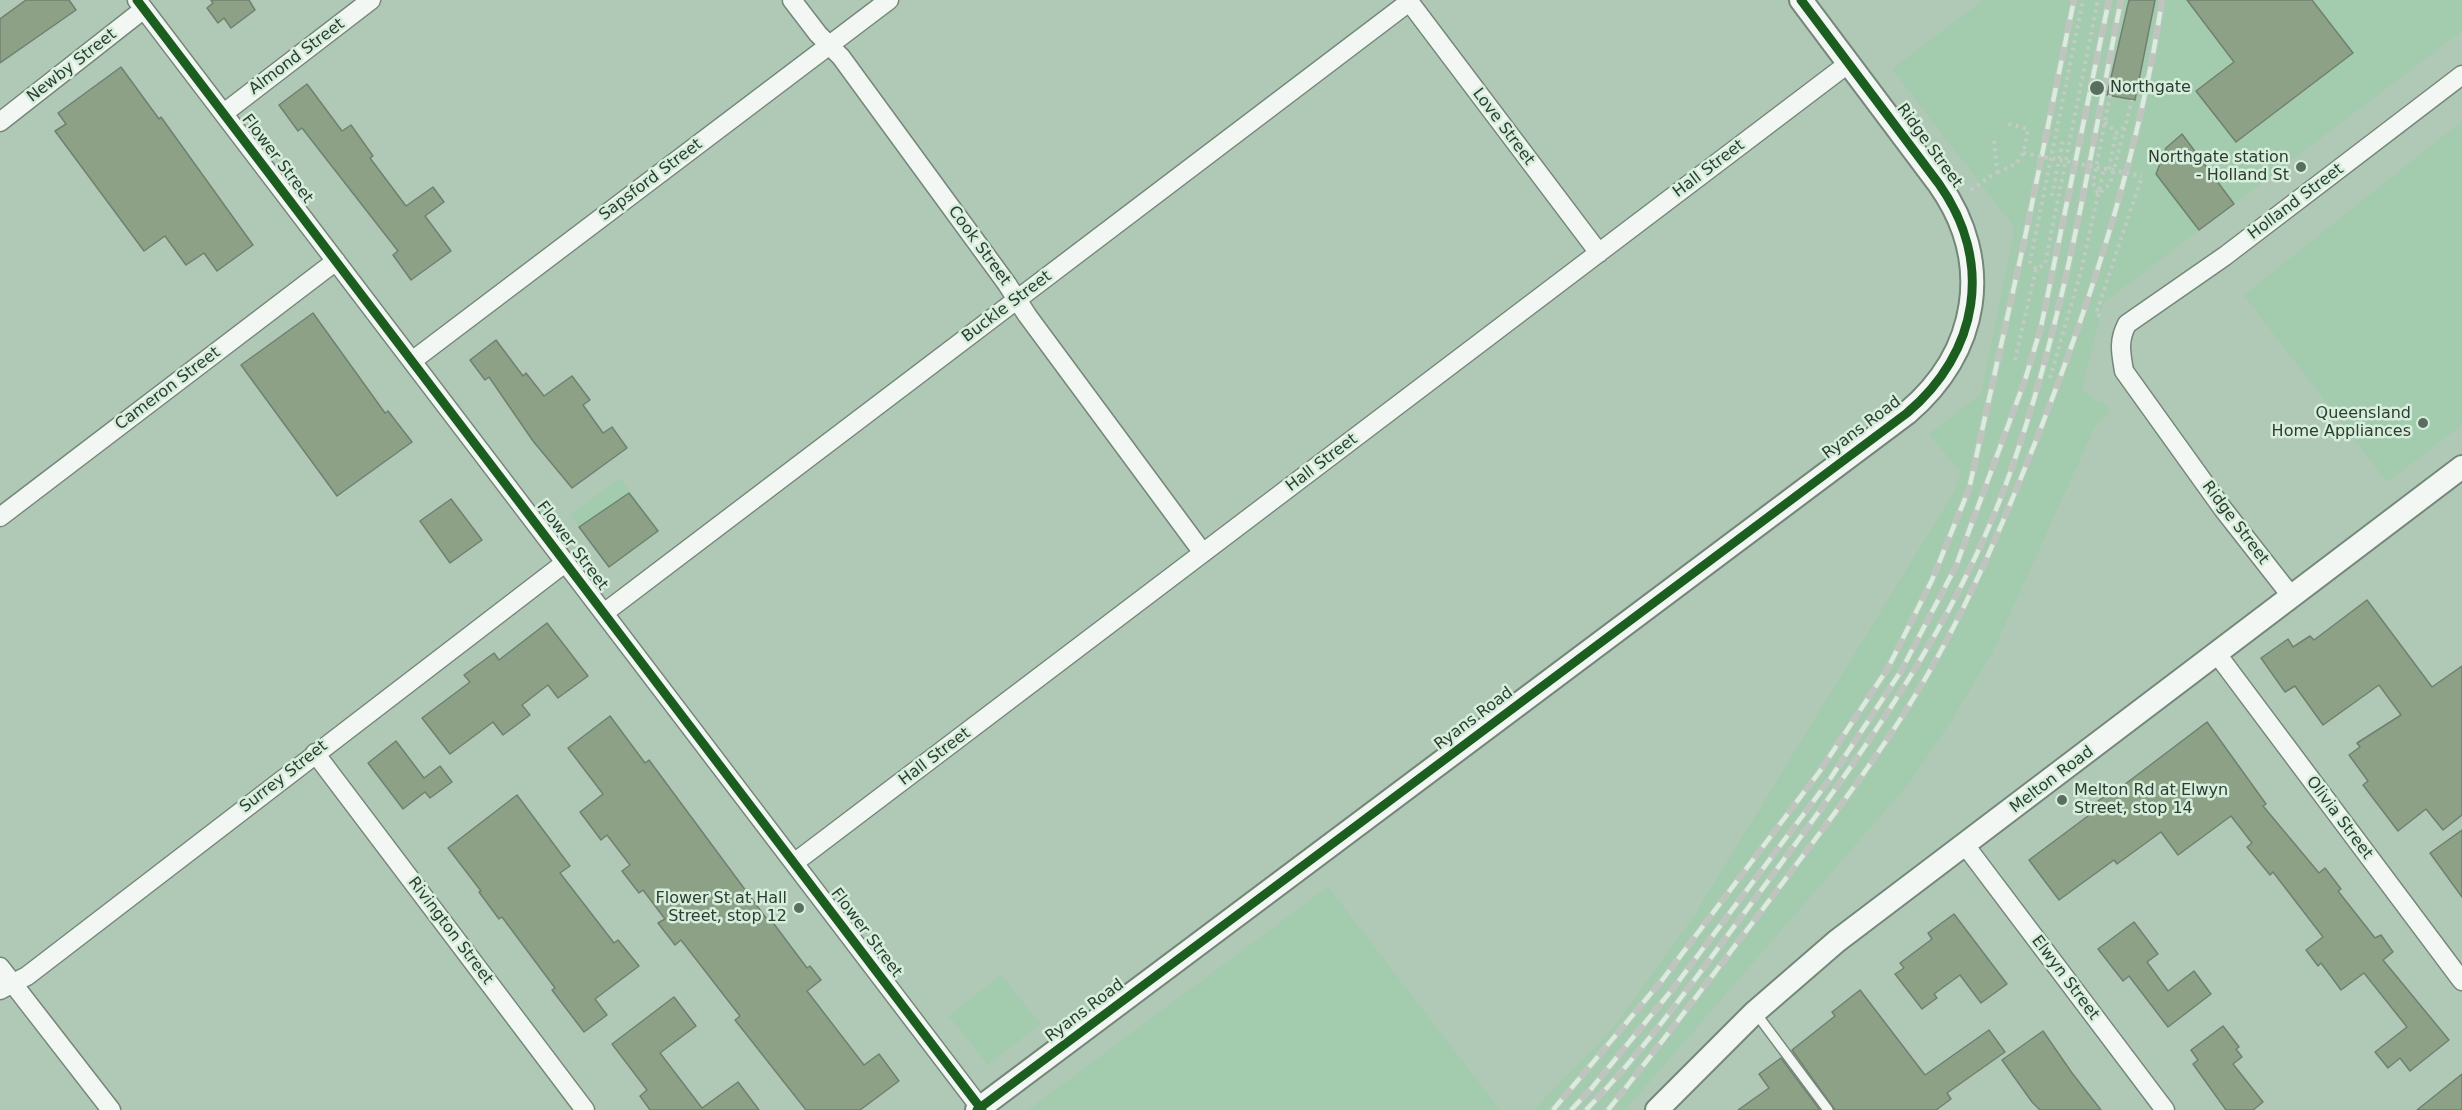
<!DOCTYPE html>
<html>
<head>
<meta charset="utf-8">
<style>
  body { margin:0 }
  canvas { display:block; background:#b0c8b6 }
</style>
</head>
<body>
<canvas width="2462" height="1110"></canvas>
<script>
const c = document.querySelector('canvas').getContext('2d');
c.lineJoin = 'round';
function fillPath(path, color) { c.fillStyle = color; c.fill(path, 'evenodd'); }
function trace(path, color, width, dash) { c.strokeStyle = color; c.lineWidth = width; c.lineCap = dash ? 'butt' : 'round'; c.setLineDash(dash || []); c.stroke(path); }
function write(font, color, halo, rows, align = 'center') {
  c.font = font + ' "DejaVu Sans",sans-serif'; c.lineWidth = 5; c.setLineDash([]); c.textBaseline = 'middle'; c.strokeStyle = halo; c.fillStyle = color; for (const [text, x, y, turn = 0] of rows) {
    c.save(); c.translate(x, y); c.rotate((+turn || 0) * Math.PI / 180); c.textAlign = isNaN(turn) ? turn : align; if (halo) c.strokeText(text, 0, 0); c.fillText(text, 0, 0); c.restore();
  }
}
fillPath(new Path2D(`
  M1983,0h479v31l-359,272 -22,89 10,3 3,6 8,1 8,9 -15,15 -102,225 -41,69 -43,63 -284,327h-91l79,-82 79,-109 262,-427 7,-20 -32,-38 52,-40 34,-166 -123,-159z
  M2462,121v304l-75,57 -143,-187z
  M620,478l40,53 -51,37 -39,-53z
  M1328,887l172,223h-472z
  M1001,975l39,49 -52,41 -39,-49z`), '#a3cbad');
const building = new Path2D(`
  M26,0h43l7,10 -76,53v-44z
  M211,0h38l6,10 -24,18 -7,-10 -6,5 -11,-15 6,-5z
  M2129,0h26l-20,100 -28,-5z
  M2187,0h125l41,53 -117,89 -40,-51 38,-29z
  M121,67l38,52 2,-2 92,128 -36,26 -13,-18 -18,12 -21,-29 -21,15 -89,-120 11,-7 -8,-11z
  M307,84l35,47 9,-6 22,31 -3,2 36,48 27,-19 11,15 -19,14 26,35 -40,29 -18,-25 5,-4 -96,-123 -4,3 -19,-26z
  M2182,134l52,70 -35,26 -43,-56 10,-26z
  M313,313l72,100 3,-2 24,31 -75,54 -96,-131z
  M496,340l27,36 3,-3 18,23 28,-20 18,24 -7,5 20,28 9,-6 15,21 -55,40 -39,-47 -44,-64 -4,3 -15,-20z
  M629,493l29,38 -49,36 -30,-40z
  M451,499l31,41 -32,23 -30,-42z
  M2367,600l65,87 30,-21v149l-19,15 -17,-21 -28,22 -35,-46 5,-4 -19,-26 11,-8 -3,-4 44,-28 -22,-30 -56,40 -28,-39 -10,6 -24,-34 27,-19 5,8 17,-11 4,4z
  M547,623l41,53 -30,22 -10,-13 -26,20 8,10 -27,20 -10,-13 -43,32 -28,-36 48,-36 -6,-7 30,-22 5,7z
  M610,716l35,47 4,-3 120,162 2,-2 36,48 3,-2 11,14 -14,11 57,74 15,-11 20,27 -39,29h-54l-71,-90 5,-4 -59,-76 -6,5 -17,-22 7,-4 -22,-29 -4,3 -17,-22 8,-6 -23,-30 -6,5 -21,-28 23,-18 -35,-46z
  M2207,722l59,82 -3,2 56,67 6,-5 16,21 -3,2 37,47 6,-3 12,17 -10,8 66,80 -39,31 -10,-13 -12,10 -13,-16 32,-25 -43,-54 -23,17 -20,-27 -3,3 -12,-16 17,-13 -50,-65 -3,3 -23,-28 5,-4 -21,-27 -53,39 -17,-23 -44,32 -3,-4 -55,40 -30,-40 63,-47 -4,-5 31,-22 1,2z
  M396,741l28,37 16,-12 12,16 -22,16 -5,-6 -22,17 -35,-46z
  M517,795l53,71 -10,7 54,70 4,-3 21,26 -44,33 12,16 -23,17 -32,-42 3,-2 -53,-71 -3,2 -20,-27 2,-1 -33,-43z
  M2462,830v67l-32,-44z
  M1954,914l53,70 -26,19 -21,-28 -26,19 3,4 -15,11 -27,-35 9,-6 -4,-5 32,-24 -4,-6z
  M2134,922l24,32 -11,8 21,29 26,-20 17,23 -43,33 -39,-51 -6,5 -25,-32z
  M1860,990l65,85 64,-45 16,22 -58,41 4,6 -15,11h-101l-43,-60 43,-34 -3,-4z
  M674,997l22,29 -36,27 42,55 36,-26 21,28h-109l-10,-14 7,-6 -35,-46z
  M2223,1026l16,21 -3,2 6,8 -9,7 30,38 -10,8h-27l-33,-46 5,-4 -7,-10z
  M2043,1031l29,42 29,37h-61l-8,-8 -30,-42z
  M1781,1058l39,52h-82l31,-22 -10,-14z
  M2462,1074v36h-45z`);
fillPath(building, '#8ca186');
trace(building, '#718070', 1.5);
const service = new Path2D(`
  M1755,1012l73,98`);
const minor = new Path2D(`
  M137,0l845,1110
  M792,0l26,34 23,23 166,227 20,31 176,238
  M1408,0l191,253
  M224,113l147,-113
  M0,122l144,-113
  M412,361l477,-361
  M0,517l336,-256
  M2292,597l-69,-88 -99,-138c-3,-18 -6,-30 3,-47l98,-68 237,-181
  M604,613l805,-611
  M2217,654l245,327
  M315,753l270,357
  M1965,845l200,265
  M794,863l1055,-800
  M0,967l111,143
  M0,990l27,-14 539,-414`);
const tertiary = new Path2D(`
  M977,1110l930,-697c72,-61 87,-151 32,-229l-138,-184
  M1657,1110l98,-98 82,-71 625,-474`);
trace(service, '#748779', 12);
trace(minor, '#748779', 21);
trace(tertiary, '#748779', 26);
trace(new Path2D(`
  M2110,95l-17,88 5,11 12,-10 22,-84
  M2105,122l11,11 8,-6
  M2109,169l7,-36
  M1997,172c27,-8 26,-18 31,-43l-23,-6
  M1971,190l26,-18 -3,-33
  M2052,196l11,-57
  M2036,269l-6,-7 53,-262
  M2100,316l-4,-2 46,-138
  M2015,360l21,-91 9,-5 53,-264
  M2050,378l31,-107 23,-103`), '#c4cbc5', 4, [3, 4.5]);
trace(service, '#f3f7f4', 9);
trace(minor, '#f3f7f4', 18);
trace(tertiary, '#f3f7f4', 22);
const rail = new Path2D(`
  M1553,1110l110,-131 157,-208 68,-103 44,-88 37,-91 55,-247 50,-242
  M1571,1110l20,-21 84,-103 155,-207 71,-108 55,-105 69,-186 16,-53 68,-327
  M1586,1110c60,-61 110,-133 162,-202 98,-132 200,-267 258,-424 57,-155 83,-322 115,-484
  M1608,1110c63,-79 124,-160 185,-241 41,-55 84,-111 120,-170 50,-81 87,-168 122,-256 56,-142 105,-292 127,-443`);
trace(rail, '#bec4be', 7);
trace(rail, '#d6eedb', 4.5, [14]);
trace(new Path2D(`
  M2023,153l119,23`), '#c4cbc5', 4, [3, 4.5]);
trace(new Path2D(`
  M137,0l845,1110
  M977,1110l930,-697c72,-61 87,-151 32,-229l-138,-184`), '#1b5e20', 9);
for (const [x, y, r, color] of [
  [2097,88,8,"#5a6e5f"],
  [2301,167,6,"#5a6e5f"],
  [2423,423,6,"#5a6e5f"],
  [2062,800,6,"#5a6e5f"],
  [799,908,6,"#5a6e5f"]
]) { const dot = new Path2D(); dot.arc(x, y, r, 0, 2 * Math.PI); c.fillStyle = color; c.fill(dot); trace(dot, '#d6eedb', 2); }
write('16px', '#2c3e30', '#d6eedb', [
  ["Almond Street",297,57,-37],
  ["Newby Street",72,66,-38],
  ["Love Street",1503,127,53],
  ["Ridge Street",1929,146,54],
  ["Flower Street",277,159,53],
  ["Hall Street",1709,169,-37],
  ["Sapsford Street",651,180,-37],
  ["Holland Street",2296,202,-37],
  ["Cook Street",979,246,54],
  ["Buckle Street",1007,307,-37],
  ["Cameron Street",168,389,-37],
  ["Ryans Road",1862,428,-37],
  ["Hall Street",1322,463,-37],
  ["Ridge Street",2235,523,53],
  ["Flower Street",572,546,53],
  ["Ryans Road",1474,719,-37],
  ["Hall Street",935,757,-37],
  ["Surrey Street",284,777,-38],
  ["Melton Road",2052,780,-37],
  ["Olivia Street",2339,818,53],
  ["Rivington Street",450,931,53],
  ["Flower Street",866,933,53],
  ["Elwyn Street",2065,978,53],
  ["Ryans Road",1085,1011,-37]
]);
write('16px', '#2c3e30', '#d6eedb', [
  ["Northgate",2110,88,"left"],
  ["Northgate station",2289,158],
  ["- Holland St",2289,176],
  ["Queensland",2411,414],
  ["Home Appliances",2411,432],
  ["Melton Rd at Elwyn",2074,791,"left"],
  ["Street, stop 14",2074,809,"left"],
  ["Flower St at Hall",787,899],
  ["Street, stop 12",787,917]
], 'right');
</script>
</body>
</html>
